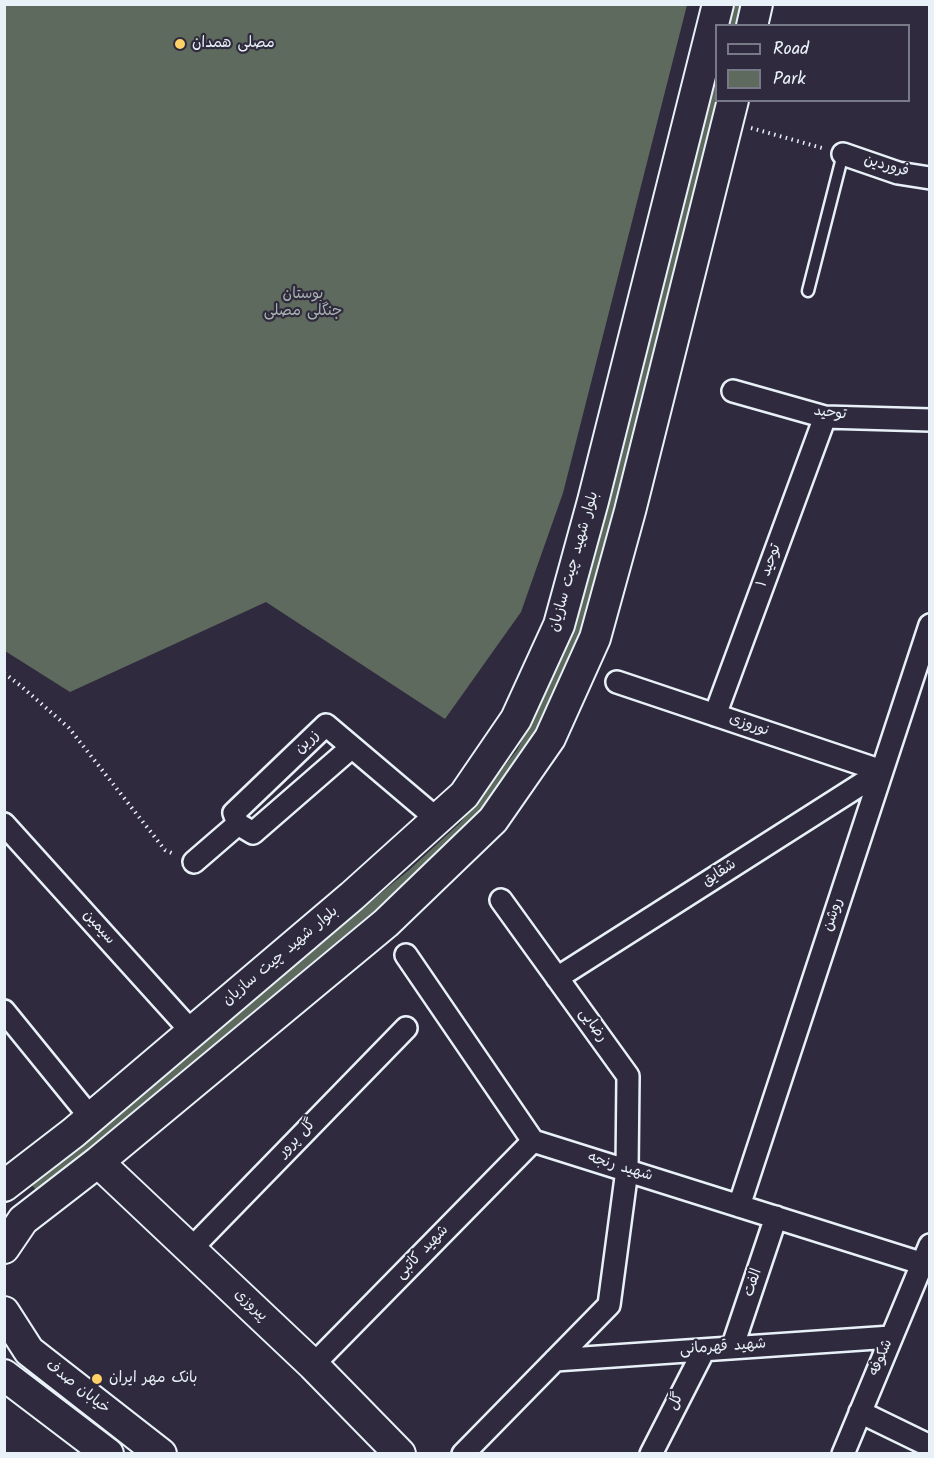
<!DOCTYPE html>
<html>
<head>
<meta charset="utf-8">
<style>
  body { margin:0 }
  #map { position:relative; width:934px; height:1458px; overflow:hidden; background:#2f2a3d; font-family:Kalam,sans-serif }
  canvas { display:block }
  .frame { position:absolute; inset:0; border:6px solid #e8f1f8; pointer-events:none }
  .legend { position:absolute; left:715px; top:24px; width:195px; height:78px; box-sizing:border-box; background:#2f2a3d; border:2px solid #797a88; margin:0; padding:8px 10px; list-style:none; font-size:18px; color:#e8f1f8 }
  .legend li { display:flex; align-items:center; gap:12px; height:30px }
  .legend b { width:30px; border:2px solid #797a88 }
</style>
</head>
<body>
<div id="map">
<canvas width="934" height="1458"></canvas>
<div class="frame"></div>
<ul class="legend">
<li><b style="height:8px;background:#2f2a3d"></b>Road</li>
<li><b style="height:16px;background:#5f6a5e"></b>Park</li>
</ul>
</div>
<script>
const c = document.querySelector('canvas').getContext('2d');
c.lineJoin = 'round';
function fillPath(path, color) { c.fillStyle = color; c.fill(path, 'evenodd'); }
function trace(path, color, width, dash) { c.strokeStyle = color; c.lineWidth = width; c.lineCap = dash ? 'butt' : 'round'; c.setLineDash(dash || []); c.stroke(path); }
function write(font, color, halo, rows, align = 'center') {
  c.font = font + ' Kalam,"Playpen Sans Arabic",sans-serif'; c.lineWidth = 4.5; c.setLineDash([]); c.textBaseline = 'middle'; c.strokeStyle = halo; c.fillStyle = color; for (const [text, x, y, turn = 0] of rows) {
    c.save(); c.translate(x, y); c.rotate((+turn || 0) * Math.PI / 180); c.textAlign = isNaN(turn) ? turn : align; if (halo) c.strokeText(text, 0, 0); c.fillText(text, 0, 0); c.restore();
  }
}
fillPath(new Path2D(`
  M4,5h683l-124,488 -42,119 -76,107 -179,-117 -196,90 -65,-41z
  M729,5h17l-6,20 -16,1z
  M716,54v46l5,1 -123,498 -52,121 -65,93 -47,48 -397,330 -8,-9 380,-312 51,-47 57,-73 29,-58 28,-67 59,-216 21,-88 27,-102z`), '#5f6a5e');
const lane = new Path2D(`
  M808,291l35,-137`);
const street = new Path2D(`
  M843,154l55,19 32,5
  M733,391l92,26 105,3
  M617,682l265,89
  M715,715l110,-298
  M4,824l188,208
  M238,824l15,9 99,-86
  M194,862l44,-38 -4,-11 92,-88 111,94
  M406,955l127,186 397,125
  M557,978l325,-207
  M4,1011l87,107
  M739,1206l191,-581
  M190,1250l216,-222
  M732,1348l44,-131
  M555,1360l336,-23
  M313,1365l220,-224
  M860,1412l70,34
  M463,1454l146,-149 18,-135 1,-94 -127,-176
  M651,1454l53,-104
  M843,1454l87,-209`);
const secondary = new Path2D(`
  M752,26l5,-22
  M98,1162l215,203 87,89
  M4,1186l69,-53 279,-237 112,-101 52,-76 43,-94 34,-124 125,-497
  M4,1248l19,-28 75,-58 288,-239 107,-103 57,-82 45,-100 35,-127 103,-411
  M4,1312l25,39 132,103
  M4,1375l104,79`);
trace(lane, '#e8f1f8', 15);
trace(street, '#e8f1f8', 26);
trace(secondary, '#e8f1f8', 34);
trace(new Path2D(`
  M751,128l71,20
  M4,673l17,13 48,42 96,122 9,4`), '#e8f1f8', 4, [1.5, 4.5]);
trace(lane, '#2f2a3d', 10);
trace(street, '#2f2a3d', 21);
trace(secondary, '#2f2a3d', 30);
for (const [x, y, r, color] of [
  [180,44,6,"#ffd166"],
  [97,1379,6,"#ffd166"]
]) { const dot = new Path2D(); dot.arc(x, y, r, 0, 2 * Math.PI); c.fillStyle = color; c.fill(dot); trace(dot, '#2f2a3d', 2); }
write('15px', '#e8f1f8', '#2f2a3d', [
  ["مصلی همدان",192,44],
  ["بانک مهر ایران",109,1379]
], 'left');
write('15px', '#e8f1f8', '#2f2a3d', [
  ["فروردین",886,167,16],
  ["توحید",830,414,7],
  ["بلوار شهید چیت سازیان",575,562,-74],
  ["توحید ۱",770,566,-70],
  ["نوروزی",749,726,19],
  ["زرین",308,743,-44],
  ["شقایق",720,874,-33],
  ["روشن",834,915,-72],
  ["سیمین",98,928,48],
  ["بلوار شهید چیت سازیان",281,957,-40],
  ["رضایی",592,1026,54],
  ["گل پرور",298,1139,-46],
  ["شهید رنجه",620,1168,17],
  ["شهید کاتبی",423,1253,-46],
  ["الفت",754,1283,-71],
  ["پیروزی",250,1306,43],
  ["شهید قهرمانی",723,1348,-4],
  ["شکوفه",882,1358,-67],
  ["خیابان صدف",77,1388,38],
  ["گل",677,1402,-63]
]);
write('15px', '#aab4b3', '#2f2a3d', [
  ["بوستان",303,295],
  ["جنگلی مصلی",303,312]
]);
</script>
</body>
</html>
